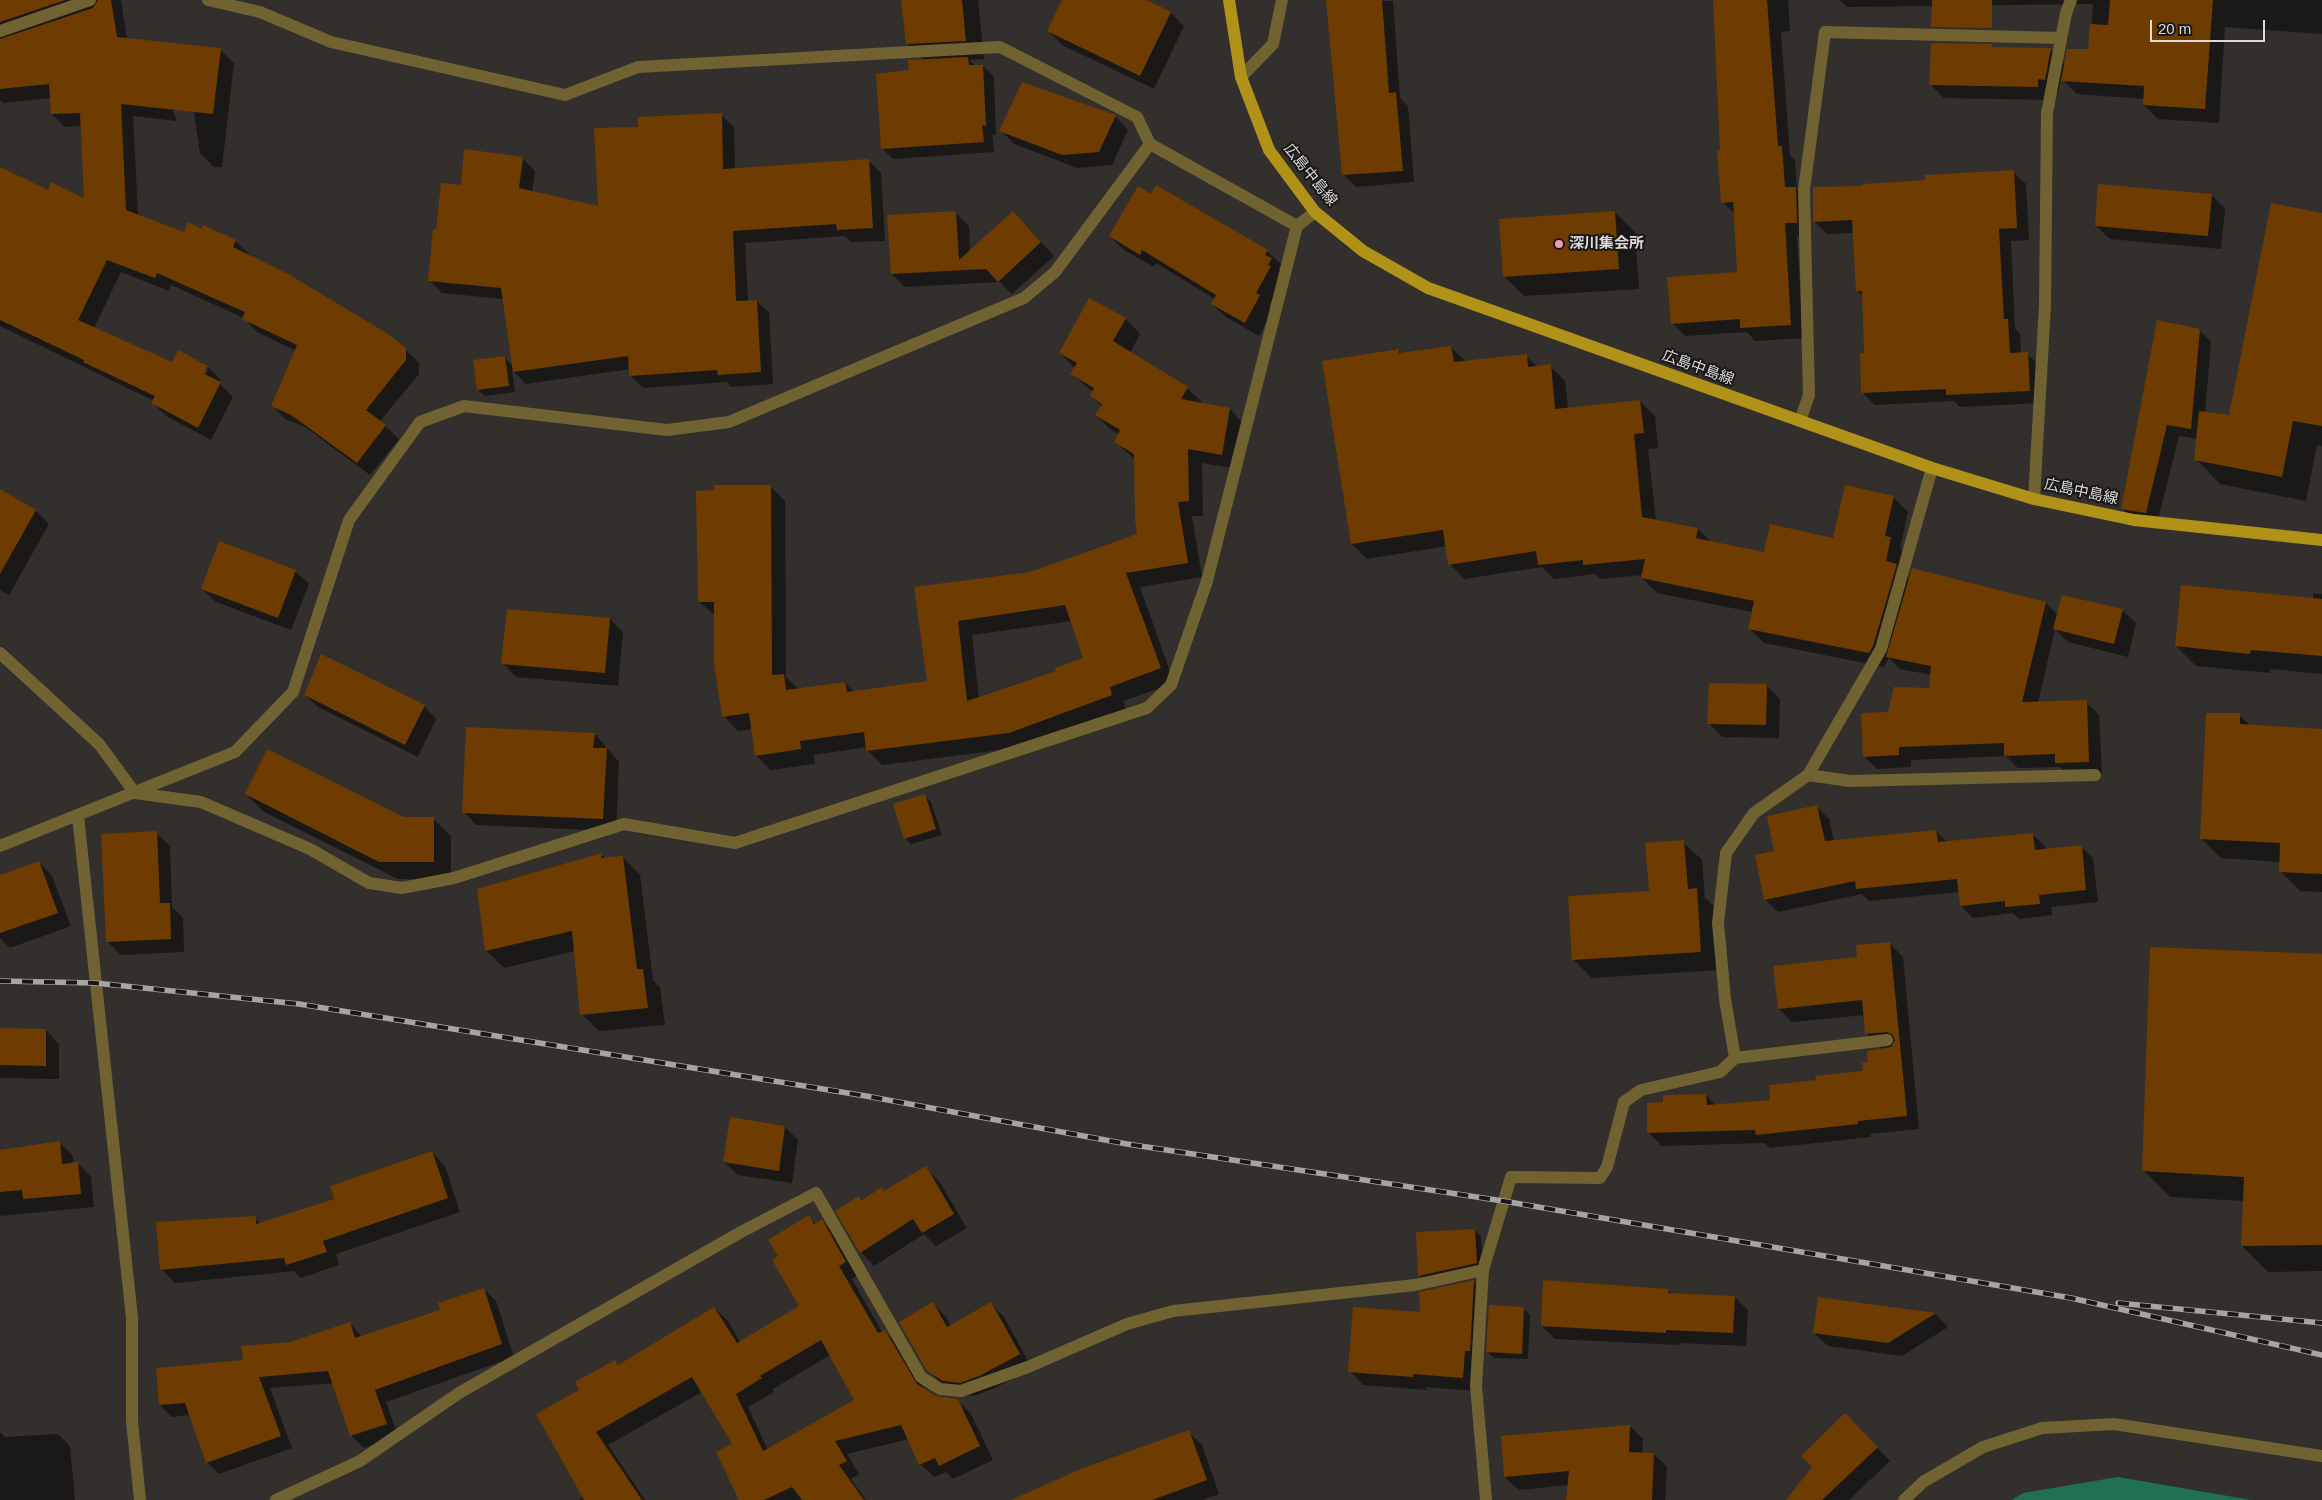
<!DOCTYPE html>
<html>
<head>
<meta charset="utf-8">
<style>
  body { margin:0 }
  #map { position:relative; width:2322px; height:1500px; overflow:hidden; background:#322f2d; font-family:Helvetica,sans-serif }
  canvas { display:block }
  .scale { position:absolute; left:2150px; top:20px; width:115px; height:22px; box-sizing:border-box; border:2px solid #dddbd9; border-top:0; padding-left:6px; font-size:15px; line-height:18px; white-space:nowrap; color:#dddbd9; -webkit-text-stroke:4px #191817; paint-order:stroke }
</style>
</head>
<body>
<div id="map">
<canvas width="2322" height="1500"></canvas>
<div class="scale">20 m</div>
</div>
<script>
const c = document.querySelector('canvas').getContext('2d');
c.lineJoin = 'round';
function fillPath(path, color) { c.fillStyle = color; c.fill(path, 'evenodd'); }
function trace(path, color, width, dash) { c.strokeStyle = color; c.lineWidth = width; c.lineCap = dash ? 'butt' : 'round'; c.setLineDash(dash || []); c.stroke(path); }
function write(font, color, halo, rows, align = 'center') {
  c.font = font + ' Helvetica,"Noto Sans JP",sans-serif'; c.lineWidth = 4; c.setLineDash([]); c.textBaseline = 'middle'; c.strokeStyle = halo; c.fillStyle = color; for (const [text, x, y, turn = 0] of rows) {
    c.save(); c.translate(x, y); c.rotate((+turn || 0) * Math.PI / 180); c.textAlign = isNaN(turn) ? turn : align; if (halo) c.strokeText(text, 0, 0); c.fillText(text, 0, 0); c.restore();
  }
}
fillPath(new Path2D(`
  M2118,1477l133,23h-239l11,-7z`), '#207150');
fillPath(new Path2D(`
  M0,0h121l6,39 25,15 25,67 -44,-5 5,100 46,18 19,-4 32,11 14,13 -1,2 157,93 14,14v11l-39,47 19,18 -29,36 -65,-48 -20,-8 -13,-14 24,-54 -39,-19 -13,-14 -73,-33 -2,6 -48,-19 -27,56 78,36 36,3 13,13 -2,3 14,14 -22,43 -45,-24 -13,-13 1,-2 -154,-75v-158l48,24 37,8 -3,-74 -17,1 -13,-13 -1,-16 -48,5 -3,-3zM205,370h3l-5,11 -2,-2z
  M902,0h76l6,59 -15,1 7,6h7l11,11 2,59 -4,-2 2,18 -101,7 -11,-11 28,-77 14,-10 -17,-18z
  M1064,0h80l27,13 13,13 -30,63 -92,-44 -13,-14z
  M1327,0l66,1 7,97 8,8 6,76 -58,5 -12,-12z
  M1714,0h74l2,31 -9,1 9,124 5,4 2,29 12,12v35h-12l6,102 -48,3 -8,-9 -62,4 -13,-13 66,-50 -3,-59 -12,-12z
  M1840,0h482v34l-97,-7 -6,96 -61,-4 -14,-14v-6l-67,-5 -16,-15 -3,14 -7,-1v8l-107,-2 -14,-14 120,-34 16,15 24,-14 3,-47 -246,3z
  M184,46l36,4 14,13 -12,104h-8l-14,-14z
  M721,115l13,12 1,42 133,-9 13,13 4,68 -34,1 -6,-6 -100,7 3,58h9l12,12 4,71 -42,3 -4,-5 -84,6 -13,-13v-6l-104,15 -14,-14 3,22 -30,4 -7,-6 27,-32 8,8 -10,-67 -61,-6 -13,-13 8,-49 25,-44 60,-29 13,13 -3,22 67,15 40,-80z
  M1115,116l13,14 -16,35 -35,3 -63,-24 -13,-14z
  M2013,172l13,12 3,56 -18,1 4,87 5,5 1,21h6l13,12 2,37 -82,4 -6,-6 -79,4 -12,-12 3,-39 -3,-58 -5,-5 -4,-58 -27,1 -13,-13 51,-34z
  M2212,195l13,14 -4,40 -111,-10 -14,-13z
  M955,212l14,14 1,26 57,-26 27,30 -42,38 -12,-12 -95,5 -13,-13z
  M1615,212l20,20 4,57 -115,7 -20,-20z
  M2322,214v232l-5,-1 -11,56 -86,-17 -24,-25 2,-20 -19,-3 -22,88 -23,-4 -12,-12 77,-178 12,12 -6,71 25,3z
  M1110,236l157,15 14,13 -2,4 5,5 -1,8 -14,25 4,3 -14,27 -33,-19 -14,-13 3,-5 -59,-36 -2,4 -30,-17z
  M1090,299l36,20 14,15 -10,19 57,35 15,14 -1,2 29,5 14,15 -7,45 -35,-6 1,53h-11l10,61 -62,10 34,96 -51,18 3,9 -102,37 -142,18 -14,-14 -1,-4 -53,8 1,9 -45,6 -14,-15 -4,-26 -14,2 -14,-15 -8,-100 -17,-14 72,-115 14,14 1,176 12,12 47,-6 10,10 73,-11 -13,-94 115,-15 108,-38 -3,-76 -20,-17 4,-8 -8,-4 -15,-15 6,-9 -11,-10 2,-4 -21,-18 3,-6 -15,-15zM1072,621l13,38 -27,12 -79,27 -7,-63z
  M1451,347l15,15 60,-6 12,11 12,-1 15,15 3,28 72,-8 15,15 3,32 -10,1 8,72 42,8 13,13 54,11 69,-13 59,-43 15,15 -8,36 5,5 -4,17 9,9 136,24 12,12 64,-5 14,13 -8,34 -60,-15 -13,-13 -17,74 48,-1 13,13 3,59 -33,2 -9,-9 -42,1 -12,-12 -95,4v7l-34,2 -13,-13 25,-43 41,-24 2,-14 -32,-6 -11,-11 -5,9 -120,-24 -15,-15 3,-16 -95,-19 -15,-15 1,-3 -43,4 -5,-5 -41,5 -12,-12 -78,12 -14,-15 -3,-18 -80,13 -15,-15 46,-194 4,4z
  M0,490l36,21 13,13 -40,71 -9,-5z
  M295,571l14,13 -18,46 -75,-28 -14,-13z
  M2313,593l9,1v80l-52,-5v4l-74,-7 -20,-20 137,-47z
  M610,619l13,13 -5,54 -102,-9 -13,-14z
  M1766,685l14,14 -1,39 -57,-1 -13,-14z
  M305,695l119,11 12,13 -18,38 -100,-50z
  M2239,715l12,11 71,4v162l-22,-1 -20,-20 1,-9 -60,-4 -20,-20z
  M595,734l24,28 -3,69 -140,-6 -12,-13z
  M246,794l157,24 30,1 18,17v44l-53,-1 -134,-67z
  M925,795l6,7 11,33 -31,9 -6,-6z
  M1817,807l12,12 5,23 102,-11 11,11 85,-8 13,12v4l36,-4 12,12 5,44 -47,5 1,8 -33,4 -6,-6 -40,5 -12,-12 -2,-14 -90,9 -7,-7 -84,18 -13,-13 11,-47z
  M156,833l14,13 2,61 11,11 1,34 -63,3 -13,-13z
  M1683,842l19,18 3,38 11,10 4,62 -128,8 -19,-19 78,-67z
  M601,854l5,5 17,-2 17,18 13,105 7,7 5,38 -66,6 -17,-17 -7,-63 -71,17 -18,-18z
  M39,862l13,14 19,50 -61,22 -10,-10v-62z
  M1889,943l14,14 16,172 -49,5 1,3 -101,11 -5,-5 -103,3 -13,-13 16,-30 41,-8 10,11 55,-5 46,-20 47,-9 18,-23 -15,-15 -2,-19 -73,7 -13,-13 80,-51z
  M2322,955v316l-54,1 -26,-26 2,-45 -74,-4 -26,-26z
  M0,1029l46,1 13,14v35l-59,-1z
  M785,1127l13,13 -6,43 -54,-8 -14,-13z
  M59,1142l14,14v8l5,-1 13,14 3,30 -94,9v-65z
  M432,1152l13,14 15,46 -124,42 3,11 -38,13 -7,-7 -119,12 -13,-14 93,-51 6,6 75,-24z
  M925,1168l14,13 28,47 -31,18 -12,-12 -50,32 -13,-14 -3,-54 4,4 23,-10z
  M809,1217l7,7 5,-3 14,13 23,41 -6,4 30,53 2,-1 14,13 27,47 11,6 21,3 14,14 22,46 -40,19 -7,-7 -12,5 -14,-13 -11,-25 -62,15 12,20 -8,5 15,21h-125l-7,-56 -32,-52 -94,53 37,55h-66l4,-3 -2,-106 34,-30 4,4 95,-57 14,13 12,21 61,-36 -22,-49zM830,1355l25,46 -87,49 -20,-43 26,-15 -1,-3z
  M1475,1230l6,7 2,32 -57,13 -6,-7z
  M1474,1282l13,13 -11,96 -50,-4v3l-63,-5 -13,-14 71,-58z
  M484,1289l12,12 18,56 -128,45 12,34 -34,12 -13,-13 -17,-52 -64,5 22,60 -73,26 -12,-12 -17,-47 -18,2 -12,-12 84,-44 46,-18 60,-20 12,14 80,-26z
  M1668,1290l5,4 62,3 13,13 -2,36 -67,-3v2l-124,-6 -13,-13z
  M1819,1298l117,16 12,13 -46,29 -74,-10 -14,-13z
  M933,1304l13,13 5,9 40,-22 13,13 28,51 -37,20 -21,8 -17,-2 -15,-10 -14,-14z
  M1523,1308l7,7 -2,44 -34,-1 -7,-7z
  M1845,1415l45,46 -41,39h-61l26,-33z
  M1630,1426l13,13 -1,15h12l13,13 -2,33h-98l2,-15 -50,5 -14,-13z
  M0,1432l5,5 53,-3 12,12 5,54h-75z
  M1188,1432l14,13 17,49 -17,6h-154z`), '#0007');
fillPath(new Path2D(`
  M0,0h65l-65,22z
  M98,0h13l6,37 104,11 -8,66 -92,-10 5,106 58,22 4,-10 14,7 1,-4 33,15 -3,7 55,27 100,60 18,14v12l-40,50 20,15 -29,38 -66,-48 -20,-9 26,-61 -55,-26 3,-7 -88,-39 -2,5 -48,-18 -29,60 94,42 6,-12 30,16 -4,8 17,8 -23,46 -47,-25 4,-7 -72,-34 1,-2 -84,-40v-153l48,23 3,-8 33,16 -4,-85 -29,1 -2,-30 -49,5v-50l93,-31z
  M901,0h61l4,41 -60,3z
  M1062,0h85l24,12 -31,64 -93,-45z
  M1326,0h56l7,93 7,-1 7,79 -61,4z
  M1713,0h54l11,146h4l3,41h11l1,36h-12l6,102 -51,3v-9l-69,5 -4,-47 70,-5 -4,-70 -12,1 -4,-53h3z
  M1932,0h60v28l-61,-1z
  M2110,0h103l-8,109 -62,-4 1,-19 -83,-5 6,-32h21l2,-25 18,1z
  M1931,43l61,1v3l59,1 -6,32 -7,-1v8l-109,-2z
  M968,57l1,8h14l3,61 -4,-1 2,17 -103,7 -5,-75 33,-4 -1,-10z
  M1022,82l94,33 -17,37 -37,3 -63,-24z
  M722,113l1,56 146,-10 4,69 -36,2 -1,-6 -103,7 3,70 21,-1 4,72 -43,3 -1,-5 -88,6 -1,-20 -115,16 -12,-84 -73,-7 5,-52h3l5,-46 20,2 3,-36 59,8 -4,31 79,18 -4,-78 44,-1v-10z
  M2014,170l3,58 -18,1 5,90h4l2,34 18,-1 2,39 -84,4v-6l-85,4 -1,-40h4l-2,-62h-6l-4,-71 -39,2v-35l50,-1v-2l62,-4v-5z
  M2098,184l114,10 -4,42 -113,-10z
  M1156,185l112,65 -3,5 7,3 -4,7 3,1 -15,27 4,2 -15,28 -34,-19 5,-9 -74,-45 -2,5 -31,-19 29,-50 13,8z
  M2271,203l51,10v213l-29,-5 -11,56 -88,-17 5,-49 30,4z
  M956,211l3,49 54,-49 28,31 -43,40 -12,-13 -95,5 -4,-59z
  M1615,211l4,58 -116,8 -4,-58z
  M1089,298l37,20 -13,23 75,46 -7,12 49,9 -8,47 -34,-6 1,52 -11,1 10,61 -62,10 35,95 -51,19 2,8 -103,38 -143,18 -2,-19 -64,9 1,8 -46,7 -6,-43 -27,4 -8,-54v-61h-16l-2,-111 18,-1v-5h57l1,190 12,-1 2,16 59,-8 2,10 80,-11 -13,-94 116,-15 107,-38 -2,-15 -1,-65 -20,-12 6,-12 -25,-15 7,-11 -12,-8 4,-8 -24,-14 7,-11 -18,-10zM1065,605l18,53 -28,10 1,3 -89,30 -9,-80z
  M2157,320l43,9 -9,100 -24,-4 -21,88 -25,-4z
  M1451,346l3,16 73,-8 1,13 23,-3 4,45 85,-9 4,33 -10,1 8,83 56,11 -2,10 68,14 6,-28 63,14 12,-53 49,11 -9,40 6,1 -5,24 11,3 -24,82 -4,7 -121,-24 6,-28 -113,-23 4,-19 -62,6v-5l-45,5 -2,-14 -88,14 -5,-35 -92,14 -29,-183 77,-12v4z
  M505,356l4,30 -32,4 -4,-30z
  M0,489l36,21 -36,64z
  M219,541l77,29 -18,48 -77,-29z
  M1912,568l134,34 -24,100 65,-2 2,62 -34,1v-9l-51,2v-13l-105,4v8l-36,2 -2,-44 27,-1 6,-25 35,1 2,-22 -45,-9z
  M2181,585l141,14v57l-71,-6 -1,4 -75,-8z
  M2062,595l61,14 -9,35 -61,-15z
  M507,609l103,9 -5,55 -104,-9z
  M321,654l104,51 -20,40 -101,-50z
  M1709,683l58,1 -1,41 -59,-1z
  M2206,713h34v11l82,5v145l-43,-2 1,-29 -80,-4z
  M466,727l129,6 -2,15h14l-4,71 -141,-6z
  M267,749l137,68h30v45h-55l-134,-68z
  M925,794l11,35 -32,10 -11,-35z
  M1817,805l8,36 111,-11 2,12 95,-9 2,17 47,-5 4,45 -47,5 1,9 -35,3v-6l-45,5 -3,-27 -101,10 -1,-8 -91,19 -9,-45 19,-4 -7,-35z
  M157,831l3,72h10l1,36 -65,3 -5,-108z
  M1684,840l4,49 9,-1 4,64 -129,8 -4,-64 81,-5 -4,-48z
  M602,853l-1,5 22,-2 14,113h6l5,39 -68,7 -8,-84 -87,20 -8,-62z
  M39,861l19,52 -58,20v-58z
  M1890,942l17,174 -49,5v3l-102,11 -1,-5 -108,3v-30l16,-1v-7l43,-1 1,11 63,-5 -1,-15 47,-5 -1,-4 48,-5 -1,-8 6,-1 -1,-11 24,-4 4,-7 -2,-5 -6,-3 -22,2 -3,-34 -84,9 -5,-43 84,-9 -1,-12z
  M2150,947l172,7v291l-81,1 3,-69 -102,-6z
  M0,1028l46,1v37l-46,-1z
  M730,1117l55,9 -6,45 -56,-9z
  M60,1141l2,23 16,-2 3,32 -58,5 -1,-9 -22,2v-42z
  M432,1151l16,47 -125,43 4,11 -41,13 -2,-7 -124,12 -4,-48 100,-6v8l78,-25 -4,-13z
  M926,1166l28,48 -32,19 -9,-14 -53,34 -25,-42 24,-15 2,5 21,-14 2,4z
  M809,1215l5,9 8,-5 24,43 -7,4 39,67 7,-3 32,54 19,12 22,3 22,47 -41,20 -4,-8 -16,7 -18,-40 -66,16 12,20 -8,4 25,35h-62l-10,-13 -28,13h-25l-23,-48 16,-8 -40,-67 -96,55 46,68h-58l-48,-86 43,-24 -4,-8 40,-22 3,5 96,-58 23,36 62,-37 -27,-46 6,-4 -10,-16zM821,1340l33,60 -91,51 -27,-57 26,-16 -2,-2z
  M1475,1229l2,34 -59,13 -2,-44z
  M1474,1280l-4,71h-5l-2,27 -50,-4v3l-65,-5 5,-65 67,5 -1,-20z
  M1543,1280l126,9 -1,4 67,3 -2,37 -67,-3v3l-125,-7z
  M484,1288l18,56 -127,46 12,34 -37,12 -22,-65 -69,6 22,59 -75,27 -21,-60 -26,2 -3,-37 87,-8 -2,-14 49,-4 60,-20 5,16 85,-28 -2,-7z
  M1818,1297l118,16 -48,30 -75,-10z
  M933,1302l14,25 44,-25 29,52 -39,21 -21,8 -17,-2 -16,-10 -28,-49z
  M1489,1305l35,2 -2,47 -36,-2z
  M1845,1413l33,34 -56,53h-36l26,-33 -11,-11z
  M1630,1425l-1,27 25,1 -2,47h-86l3,-29 -65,6 -3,-41z
  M1189,1430l18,50 -55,20h-141l72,-32z`), '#6e3c01');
trace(new Path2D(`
  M208,0l52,12 71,30 234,53 73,-28 362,-20 137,70 13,27 147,82
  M0,31l90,-31
  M1241,77l32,-33 9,-44
  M1800,421l9,-26 -5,-205 21,-158 236,6
  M2034,499l11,-194 2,-192 19,-100 5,-13
  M0,653l99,91 36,49 66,9 109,47 59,34 33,5 52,-10 170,-54 111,19 412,-135 24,-23 36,-104 90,-355 18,-14
  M1808,775l42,6 245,-6
  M78,816l54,502v103l8,79
  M0,846l235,-94 58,-60 56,-172 71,-98 44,-16 203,24 62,-8 295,-124 31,-26 95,-128
  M1735,1058l152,-18
  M276,1500l84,-39 99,-68 282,-161 75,-39 105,184 19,12 21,2 67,-24 99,-43 46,-13 242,-26 68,-15
  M1486,1500l-10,-114 7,-116 28,-93 89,1 7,-11 17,-65 17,-12 79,-18 15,-14 -10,-59 -7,-76 8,-70 28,-40 54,-38 73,-126 51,-181
  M1904,1500l19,-18 60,-35 59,-19 72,-4 208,32`), '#716232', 12);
trace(new Path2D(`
  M1229,0l12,77 28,73 46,62 48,39 65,37 504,180 102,31 100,21 188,20`), '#b09219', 12);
const rail = new Path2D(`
  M0,981l95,2 204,21 567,92 261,48 376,57 568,97 251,57
  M2118,1303l204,20`);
trace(rail, '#a7a5a3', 5.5);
trace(rail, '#191817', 4, [11]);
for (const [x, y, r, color] of [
  [1559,244,5,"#f09ab5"]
]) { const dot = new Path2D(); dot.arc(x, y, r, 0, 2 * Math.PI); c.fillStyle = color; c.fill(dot); trace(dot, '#191817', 2); }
write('15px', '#dddbd9', '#191817', [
  ["広島中島線",1310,175,51],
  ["広島中島線",1698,368,20],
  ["広島中島線",2081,492,12]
]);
write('bold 15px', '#dddbd9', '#191817', [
  ["深川集会所",1569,244]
], 'left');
</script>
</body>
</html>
